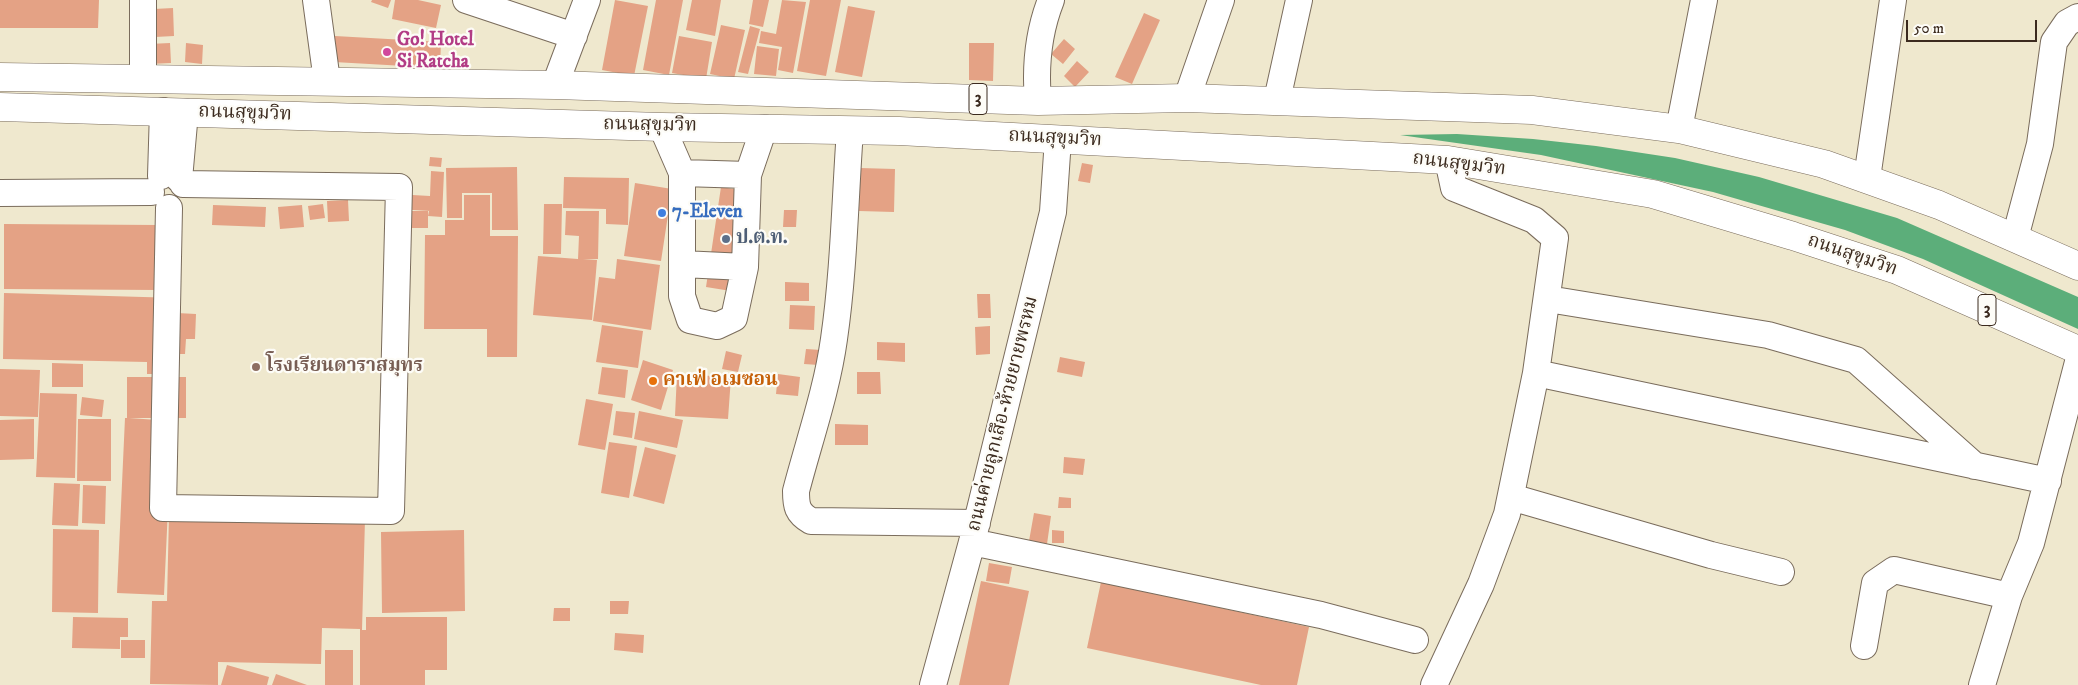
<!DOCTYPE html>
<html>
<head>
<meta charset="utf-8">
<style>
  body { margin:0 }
  #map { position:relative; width:2078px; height:685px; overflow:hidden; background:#efe8ce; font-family:"IM FELL DW Pica",serif }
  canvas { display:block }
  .scale { position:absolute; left:1906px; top:20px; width:131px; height:22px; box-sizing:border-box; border:2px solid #3b2a1e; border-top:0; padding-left:6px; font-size:15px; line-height:18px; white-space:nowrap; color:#3b2a1e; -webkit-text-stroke:4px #fdfcf7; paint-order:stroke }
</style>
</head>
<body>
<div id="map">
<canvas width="2078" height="685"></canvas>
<div class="scale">50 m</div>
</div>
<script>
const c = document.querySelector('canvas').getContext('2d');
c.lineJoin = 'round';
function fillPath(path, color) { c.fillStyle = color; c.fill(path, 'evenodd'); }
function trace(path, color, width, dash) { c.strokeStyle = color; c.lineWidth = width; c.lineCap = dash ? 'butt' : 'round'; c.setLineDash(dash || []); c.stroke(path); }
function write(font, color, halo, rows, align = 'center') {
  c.font = font + ' "IM FELL DW Pica","Noto Serif Thai",serif'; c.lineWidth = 4.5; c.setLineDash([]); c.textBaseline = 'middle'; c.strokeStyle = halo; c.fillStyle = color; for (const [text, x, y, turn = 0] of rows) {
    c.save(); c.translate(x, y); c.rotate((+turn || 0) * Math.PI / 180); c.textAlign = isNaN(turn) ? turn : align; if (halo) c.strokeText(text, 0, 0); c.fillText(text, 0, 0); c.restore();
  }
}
fillPath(new Path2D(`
  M1457,134l76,5 63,7 79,12 84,19 138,41 181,79v32l-155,-70 -78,-29 -94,-27 -38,-11 -172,-37 -141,-20z`), '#5cae7a');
fillPath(new Path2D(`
  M0,0h99l-1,28h-98z
  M372,0h19l-3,8 -17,-6z
  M395,0h23l23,5 -5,23 -44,-9z
  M615,0l33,6 -14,70 -32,-6z
  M656,0h27l-14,75 -26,-5z
  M692,0h29l-6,36 -29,-6z
  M753,0h16l-6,27 -14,-3z
  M782,0l24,2 -13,71 -15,-3 4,-23 -23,-4 2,-12 15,3z
  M810,0h31l-15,76 -29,-5z
  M848,6l27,5 -13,66 -27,-5z
  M173,8l1,28 -19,1 -1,-28z
  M1144,13l16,7 -28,64 -17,-7z
  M721,25l24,5 -11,49 -24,-5z
  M750,26l10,3 -12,45 -10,-2z
  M335,36l106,6 -1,26 -106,-6z
  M679,36l33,6 -6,37 -34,-6z
  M1064,39l11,10 -12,15 -12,-10z
  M170,43l1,20 -21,1 -1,-20z
  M186,43l17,2 -1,19 -17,-2z
  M969,43h25l-1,38 -24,-1z
  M757,46l22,3 -3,27 -22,-2z
  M1077,61l12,11 -14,15 -11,-11z
  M430,157l12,1 -1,9 -12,-1z
  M1082,163l11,2 -3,18 -12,-2z
  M517,167l1,63h-26v-37h-30v25h-15l-1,-50z
  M860,168l35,1 -1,43 -35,-1z
  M431,171l13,1 -2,45 -14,-1 1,-5h2l-36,-2v-15l35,2z
  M564,177l65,1 -1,47 -22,-1v-15l-43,-1z
  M635,183l37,6 -11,72 -37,-5z
  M721,187l25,4 -15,100 -25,-4z
  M464,195h26v41h28l-1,121h-30v-28h-63l1,-94h20v-15h19z
  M348,200l1,21 -21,1 -1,-21z
  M323,204l2,14 -15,2 -2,-14z
  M544,204h18l-1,50h-18z
  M213,205l53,2 -1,20 -53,-2z
  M302,205l2,22 -24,2 -2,-22z
  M784,210h13l-1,17h-13z
  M397,211h31v17h-31z
  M566,211h33l-1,48h-15l14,1 -5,60 -59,-5 5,-59 40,3 1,-23 -14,-1z
  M4,224l154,1v65l-154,-1z
  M617,259l43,6 -9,65 -58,-9 6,-44 16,2z
  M785,282l24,1v18h-24z
  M4,293l174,5 -1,15 19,1 -1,25h-9l-1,15h-8l-1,20h-29v-12l-144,-3z
  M977,294h13l1,24h-13z
  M790,305l25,1 -1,24 -25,-1z
  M602,325l41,6 -5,37 -42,-6z
  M990,326v28l-14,1 -1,-28z
  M877,342l28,1v19l-28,-2z
  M806,349l15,1 -2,15 -15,-1z
  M726,351l16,4 -4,17 -16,-3z
  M1060,357l25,5 -3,15 -25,-5z
  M643,360l30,10 -12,40 -30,-10z
  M52,363l31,1v23h-31z
  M602,367l26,3 -3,28 -27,-4z
  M0,369l40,1 -2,47 -38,-1z
  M857,372h23l1,22h-24z
  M677,374l54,3 -3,42 -53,-3z
  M778,374l22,3 -2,19 -22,-2z
  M127,377h59v41h-57l43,3 -8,174 -47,-2 8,-175h2z
  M40,393l37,1 -2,84 -39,-1z
  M82,397l22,3 -2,17 -22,-2z
  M586,399l27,5 -8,46 -27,-5z
  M616,411l19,2 -3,25 -19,-3z
  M639,411l44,9 -6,28 -43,-9z
  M34,419v40l-34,1v-40z
  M78,419h33v62h-34z
  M835,424l33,1v20h-33z
  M609,442l28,4 -8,52 -28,-5z
  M645,447l31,8 -12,49 -31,-8z
  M1064,457l21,2 -2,16 -20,-2z
  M54,483l26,1 -2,42 -26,-1z
  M83,485l23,1 -1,38 -23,-1z
  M1059,497l12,1v10h-13z
  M1034,513l17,3 -4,28 -18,-3z
  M169,514l196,5 -3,111h4v-13h81v53h-22v15h-65v-56l-38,-1 -1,36 -103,-2v23l-68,-1 2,-83h15z
  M53,529l46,1 -1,83 -46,-1z
  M464,530l1,81 -83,2 -1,-81z
  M1052,530l12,1v12h-12z
  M989,563l23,4 -3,17 -23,-3z
  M981,581l48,10 -20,94h-50z
  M1101,582l208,45 -12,58h-36l-174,-37z
  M610,601h19l-1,13h-18z
  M554,608h16v13h-17z
  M73,617l55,1v19h-8v12l-48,-1z
  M615,633l29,2 -1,18 -29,-3z
  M121,640h24v18h-24z
  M325,650h28v35h-28z
  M227,665l42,12 -2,8h-46z
  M276,674l31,11h-35z`), '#e4a285');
const minor = new Path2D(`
  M316,0l11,81
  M466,0l108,36
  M143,79v-79
  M555,85l32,-85
  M1187,98l34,-98
  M1277,100l22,-100
  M1038,101c-3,-35 0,-68 13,-101
  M662,127l20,46v91l63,3 3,-92 16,-47
  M1679,129l25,-129
  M850,130c-5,69 -6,140 -16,209 -7,51 -25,102 -38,152 0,15 1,22 15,30l166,2
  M682,173l66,2
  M161,176l2,-65
  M1867,178l26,-178
  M179,179l6,-67
  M0,193l151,-1
  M169,208l-6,300 228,3 8,-324 -216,-3
  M2015,238l25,-94 14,-102 13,-19 11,-6
  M682,264v32l8,24 27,6 17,-8 11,-51
  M1548,299l220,36 88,25 119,106
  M1536,373l512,108
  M1511,497l200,58 70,17
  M972,542l349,73 94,25
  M1864,646l11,-63 19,-13 115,26
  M933,685l39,-143 81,-330 5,-73
  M1434,685l47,-101 26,-70 29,-141 19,-135 -21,-18 -80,-32 -6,-28
  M1982,685l27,-89 22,-53 47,-181`);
const highway = new Path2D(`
  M0,77l555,8 483,16 149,-3 345,12 147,19 145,35 115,41 139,61
  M0,107l662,20 237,4 549,29 205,34 140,42 104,34 181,80`);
trace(minor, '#7a6c5c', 28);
trace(highway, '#7a6c5c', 29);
trace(minor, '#fff', 26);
trace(highway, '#fff', 28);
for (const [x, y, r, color] of [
  [387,52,5,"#d1479c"],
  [662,213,5,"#3f7fe0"],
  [726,239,5,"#5c6f8a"],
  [256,367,5,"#8d6e63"],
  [653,381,5,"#e8710a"]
]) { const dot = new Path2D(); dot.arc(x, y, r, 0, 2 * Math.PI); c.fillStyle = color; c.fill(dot); trace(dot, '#fdfcf7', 2); }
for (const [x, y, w] of [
  [978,99,18],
  [1987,310,18]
]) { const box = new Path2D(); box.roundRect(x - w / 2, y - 15.5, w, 31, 4); c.fillStyle = '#fdfcf7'; c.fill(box); trace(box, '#3b2a1e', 1); }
write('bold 18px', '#3b2a1e', null, [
  ["3",978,99],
  ["3",1987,310]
]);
write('bold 19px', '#b23c85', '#fdfcf7', [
  ["Go! Hotel",397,41],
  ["Si Ratcha",397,63]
], 'left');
write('19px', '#3b2a1e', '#fdfcf7', [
  ["ถนนสุขุมวิท",245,114,2],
  ["ถนนสุขุมวิท",650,126,1],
  ["ถนนสุขุมวิท",1055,139,3],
  ["ถนนสุขุมวิท",1459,165,7],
  ["ถนนสุขุมวิท",1852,256,19],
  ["ถนนค่ายลูกเสึอ-ห้วยยายพรหม",1004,414,-76]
]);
write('bold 19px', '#366cbe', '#fdfcf7', [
  ["7-Eleven",672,213]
], 'left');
write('bold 19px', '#4e5e75', '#fdfcf7', [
  ["ป.ต.ท.",736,239]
], 'left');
write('bold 19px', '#785e54', '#fdfcf7', [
  ["โรงเรียนดาราสมุทร",266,367]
], 'left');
write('bold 19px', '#c56008', '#fdfcf7', [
  ["คาเฟ่ อเมซอน",663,381]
], 'left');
</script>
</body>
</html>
